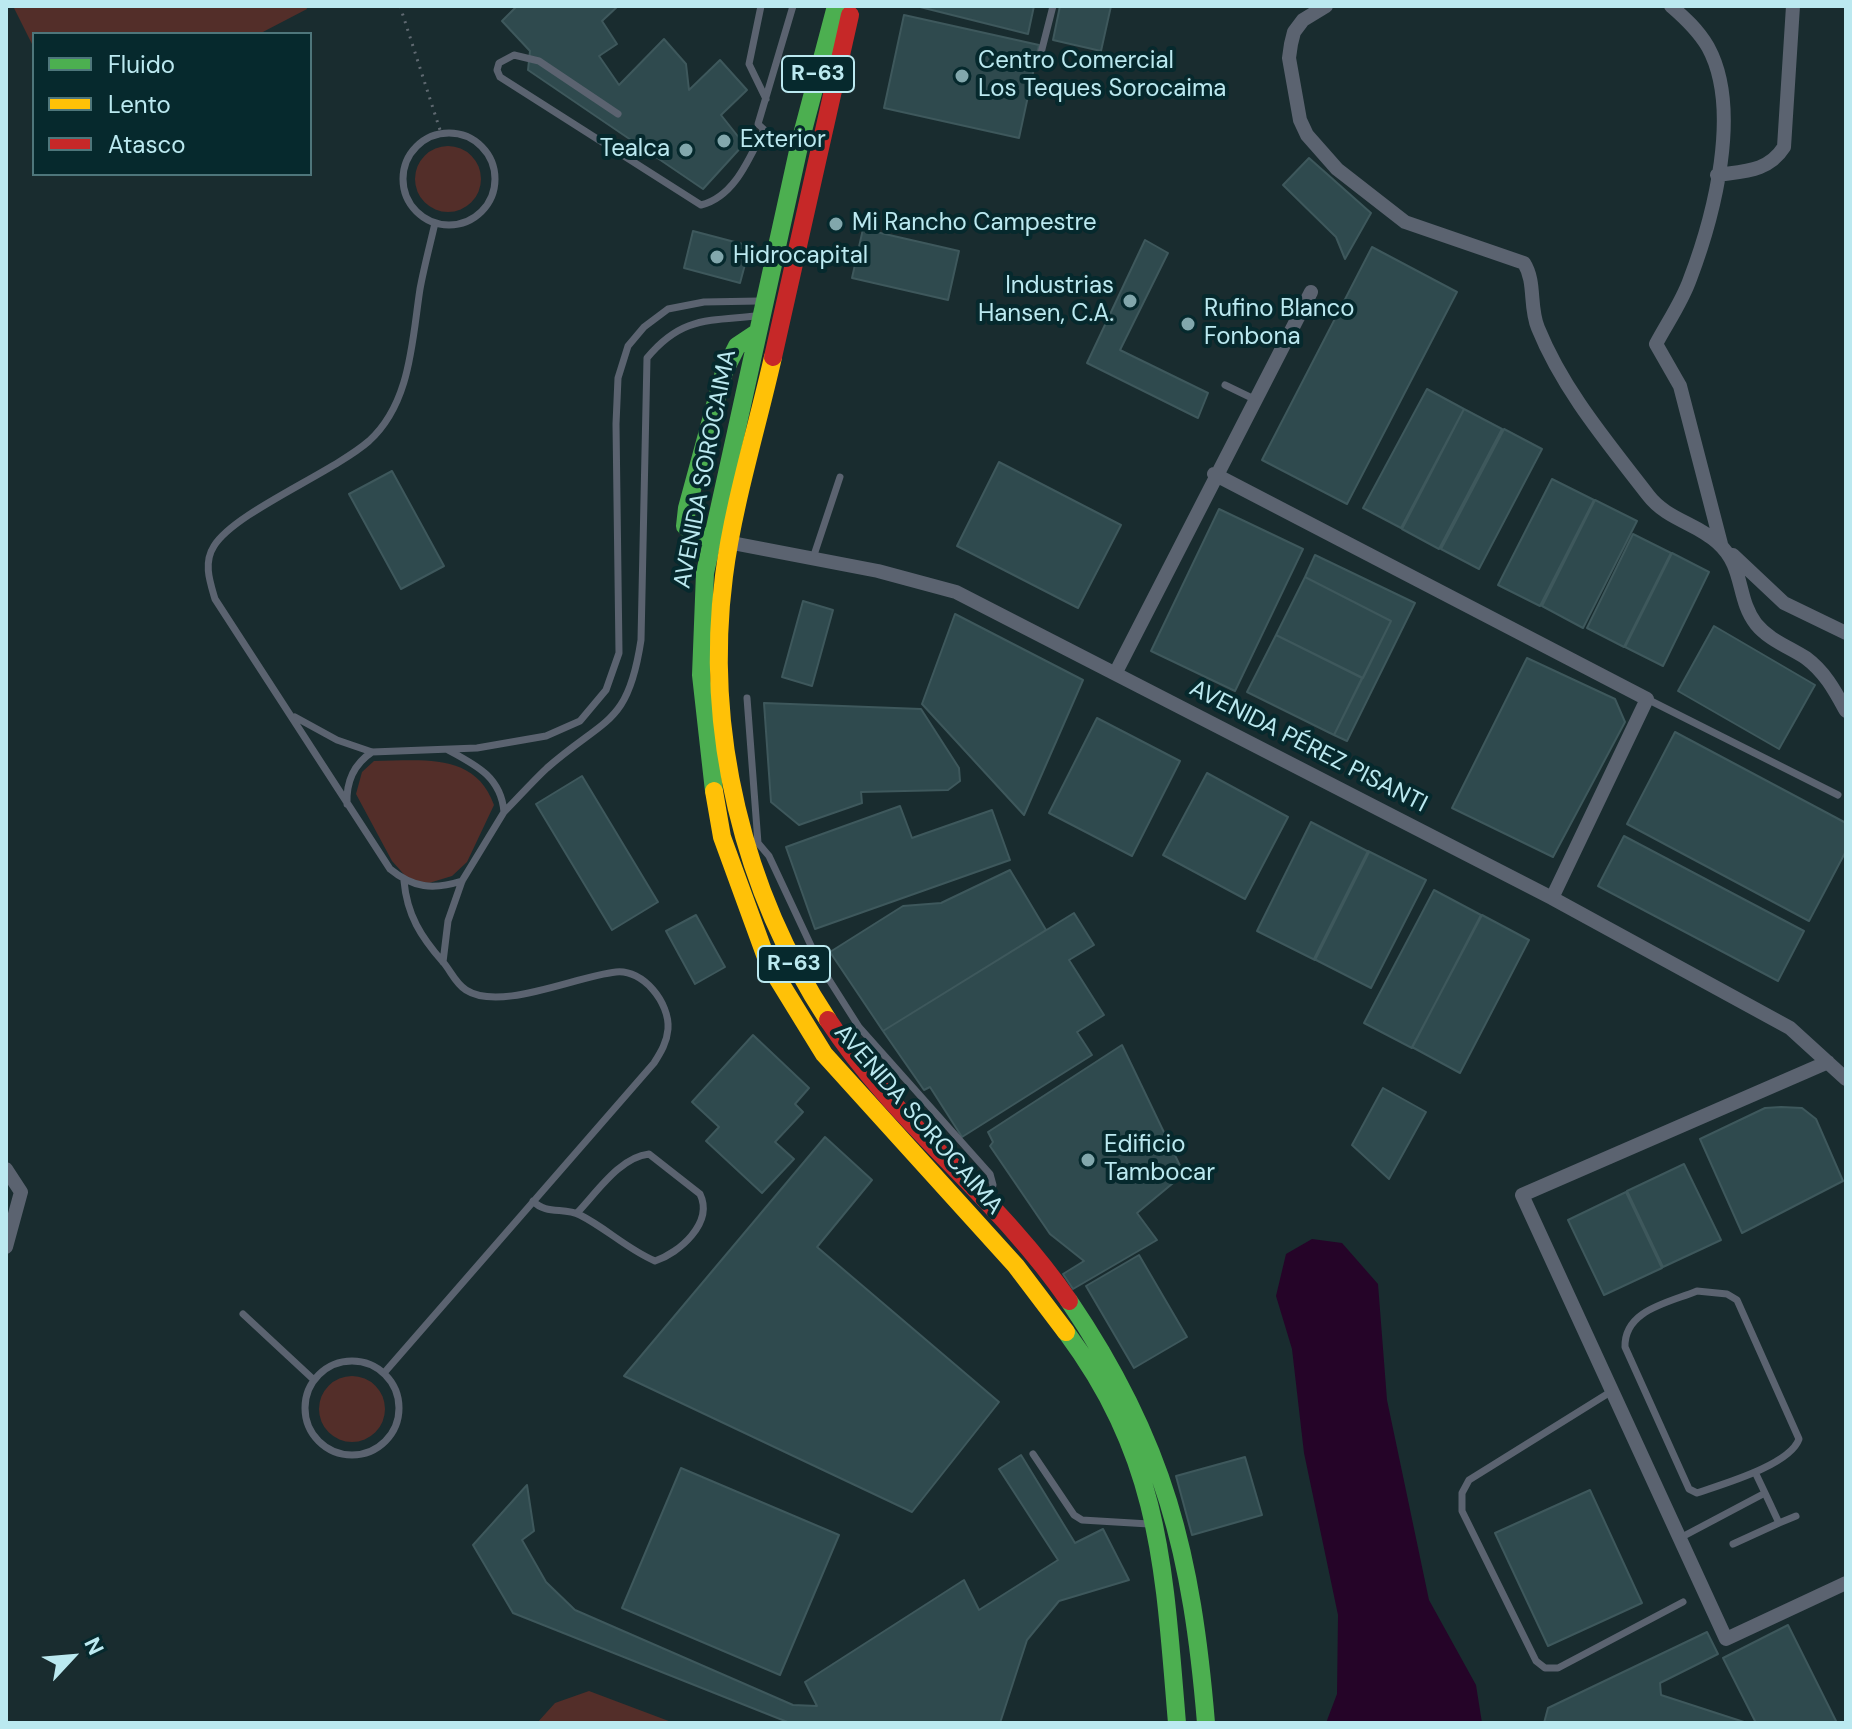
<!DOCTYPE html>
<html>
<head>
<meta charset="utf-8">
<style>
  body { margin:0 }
  #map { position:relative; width:1852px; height:1729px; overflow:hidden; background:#192c2f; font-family:"DM Sans",sans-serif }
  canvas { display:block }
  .frame { position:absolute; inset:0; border:8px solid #bbe9f0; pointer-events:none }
  .legend { position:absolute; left:32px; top:32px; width:280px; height:144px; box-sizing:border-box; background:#06292d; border:2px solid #4e767b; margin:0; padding:10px 14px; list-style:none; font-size:24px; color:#bbe9f0 }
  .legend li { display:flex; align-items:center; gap:16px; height:40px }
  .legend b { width:40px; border:2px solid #4e767b }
  .north { position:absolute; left:32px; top:1617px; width:80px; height:80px; -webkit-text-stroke:6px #06292d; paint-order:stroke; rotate:64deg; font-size:22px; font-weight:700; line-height:32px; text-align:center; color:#bbe9f0 }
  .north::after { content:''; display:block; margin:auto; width:28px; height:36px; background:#bbe9f0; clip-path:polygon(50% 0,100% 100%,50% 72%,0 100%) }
</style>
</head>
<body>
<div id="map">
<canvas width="1852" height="1729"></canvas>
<div class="frame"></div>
<ul class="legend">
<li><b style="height:10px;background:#4caf50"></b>Fluido</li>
<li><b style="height:10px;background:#ffc107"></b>Lento</li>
<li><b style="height:10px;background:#c62828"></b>Atasco</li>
</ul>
<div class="north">N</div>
</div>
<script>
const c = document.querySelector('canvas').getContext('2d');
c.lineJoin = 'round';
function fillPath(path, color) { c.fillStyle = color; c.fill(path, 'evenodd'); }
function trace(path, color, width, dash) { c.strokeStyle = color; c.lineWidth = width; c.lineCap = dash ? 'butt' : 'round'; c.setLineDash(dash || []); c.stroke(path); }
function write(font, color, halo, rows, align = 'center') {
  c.font = font + ' "DM Sans",sans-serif'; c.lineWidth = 8; c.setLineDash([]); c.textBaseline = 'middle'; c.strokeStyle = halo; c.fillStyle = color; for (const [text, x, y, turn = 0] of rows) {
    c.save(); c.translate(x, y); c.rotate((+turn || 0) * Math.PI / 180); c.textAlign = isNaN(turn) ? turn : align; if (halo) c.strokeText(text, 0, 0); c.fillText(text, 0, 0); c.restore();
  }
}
fillPath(new Path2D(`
  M13,6h293l1,3 -48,25h-225v14z
  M415 179a33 33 0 1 1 66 0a33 33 0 1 1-66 0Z
  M374,761c46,0 101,-10 120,44l-27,57 -15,14 -23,7 -20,-3 -17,-19 -36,-67 6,-22z
  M319 1409a33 33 0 1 1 66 0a33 33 0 1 1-66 0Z
  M589,1691l85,32h-137l18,-20z`), '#532e29');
fillPath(new Path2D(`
  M1312,1239l30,4 36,41 9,116 42,200 47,85 6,38h-156l11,-29 1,-79 -34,-162 -12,-104 -16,-53 10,-42z`), '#250428');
const building = new Path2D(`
  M517,6h101l-16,15 15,23 -18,12 20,29 45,-46 22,25 3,26 31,-30 27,30 -26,25 23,29 -41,45 -175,-119 2,-19 -28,-30z
  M916,6h118l-6,28z
  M1060,6h51l-10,45 -48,-11z
  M904,15l135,30 -20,93 -135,-30z
  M1309,158l62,55 -26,46 -9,-22 -53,-52z
  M863,229l96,22 -11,49 -96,-22z
  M693,231l57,15 -10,37 -56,-15z
  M1145,240l23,13 -48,97 88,43 -10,25 -111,-55z
  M1372,247l85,45 -110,212 -85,-44z
  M1427,389l37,20 -63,119 -38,-20z
  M1464,409l38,20 -63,120 -37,-20z
  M1504,429l38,20 -63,120 -38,-20z
  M999,462l122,63 -43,83 -121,-62z
  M392,471l52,95 -43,23 -52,-95z
  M1552,479l42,21 -54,106 -42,-21z
  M1595,500l42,21 -54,107 -41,-22z
  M1219,509l84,40 -68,142 -84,-40z
  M1633,534l38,19 -47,94 -37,-19z
  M1672,553l37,19 -46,94 -38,-19z
  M1315,555l100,48 -68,138 -13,-6 57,-114 -86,-44z
  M1305,577l86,44 -28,57 -87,-43z
  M803,601l30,9 -21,76 -30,-9z
  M955,614l128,66 -59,135 -102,-111z
  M1714,626l101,59 -36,64 -101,-58z
  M1276,635l86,43 -28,57 -87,-43z
  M1527,658l88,41 10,23 -72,135 -101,-49z
  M764,703l157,6 38,59 1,13 -12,9 -87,2 1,11 -63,22 -28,-23z
  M1097,718l83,43 -48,95 -83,-43z
  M1675,732l171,91v28l-37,70 -182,-97z
  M1207,773l81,44 -43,82 -82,-44z
  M582,776l76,126 -46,28 -76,-126z
  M900,806l12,32 80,-28 18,50 -195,69 -29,-82z
  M1311,822l58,30 -54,108 -58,-29z
  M1624,836l180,95 -26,50 -180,-95z
  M1368,851l58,29 -55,108 -57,-29z
  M1010,870l36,60 -163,101 -53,-79 73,-46 38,-3z
  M1434,890l47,25 -69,133 -48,-25z
  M1074,913l20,32 -25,15 35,55 -27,17 15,23 -130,82 -32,-50 -6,3 -41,-59z
  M696,915l29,52 -30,17 -29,-53z
  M1482,915l47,25 -69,133 -48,-26z
  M753,1035l56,53 -14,16 8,8 -28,30 19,17 -32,34 -56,-52 13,-14 -27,-25z
  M1122,1045l62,129 -47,39 20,27 -84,49 -10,-15 21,-13 -34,-27 -60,-88 3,-4 -5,-10z
  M1383,1088l43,24 -37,67 -37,-34z
  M1781,1107l21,1 14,11 27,62 -101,52 -42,-94 65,-31z
  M825,1137l47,43 -55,67 182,155 -87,110 -288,-136z
  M1684,1164l37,76 -58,27 -36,-76z
  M1626,1192l36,76 -58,27 -36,-75z
  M1139,1255l48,82 -53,31 -48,-82z
  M1021,1455l54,88 28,-14 26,51 -70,21 -32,39 -27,83h-210l-277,-110 -40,-68 54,-60 7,46 -12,9 24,42 29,28 218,95 24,1 -12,-24 159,-102 15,30 79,-50 -59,-91z
  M1245,1457l17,58 -70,20 -16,-59z
  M681,1468l158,67 -59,140 -158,-67z
  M1590,1490l52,113 -94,43 -53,-113z
  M1788,1625l49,98h-81l-33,-65z
  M1707,1632l11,22 -58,29 1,12 86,28h-203l4,-15z`);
fillPath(building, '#2f4a4e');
trace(building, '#3e585c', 2);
trace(new Path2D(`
  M400,6l41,127`), '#5f6971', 3, [2, 6]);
trace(new Path2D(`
  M761,6l-12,58 17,35
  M793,6l-35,118 12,11 25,6
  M1041,53l12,-47
  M618,114l-79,-53 -25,-6 -15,8 -2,7 3,7 201,128c33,-8 48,-46 62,-74
  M403 179a46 46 0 1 1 92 0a46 46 0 1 1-92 0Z
  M435,223c-5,22 -11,44 -15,66 -8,51 -9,114 -51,152 -37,32 -134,71 -155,105 -11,17 -4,36 1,53l175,270c23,19 43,21 72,12
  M1225,385l29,14
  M813,558l27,-81
  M747,698l11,145
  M1647,699l191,96
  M295,717l42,23 35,12 105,-4 69,-12 34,-15 26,-31 13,-37 -3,-229 2,-46 10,-32 16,-19 24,-18 36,-7 55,-1
  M347,804c-1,-23 7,-40 25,-52
  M504,812c14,-14 28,-30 43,-44 58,-51 81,-42 94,-128l6,-282c34,-41 60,-37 109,-42
  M750,841l8,2 11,13 52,111 38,60 131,147 3,11 -3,12
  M443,962l5,-41 14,-40 42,-69c-3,-35 -28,-47 -56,-62
  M533,1201c13,14 31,6 47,14 26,13 47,34 75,46 24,-8 59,-38 45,-67l-51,-40c-29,3 -52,38 -72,59
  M1697,1291l30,3 10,6 62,139c-9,26 -76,45 -102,54l-8,-4 -64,-142c-1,-37 43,-44 72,-56z
  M243,1314l71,66
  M305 1408a47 47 0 1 1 94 0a47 47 0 1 1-94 0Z
  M384,1373l270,-310c7,-11 13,-21 14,-34 2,-26 -25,-60 -52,-57 -40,4 -116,40 -150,18 -11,-7 -15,-19 -23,-28 -22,-25 -36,-47 -39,-81
  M1612,1391l-143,89 -7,13v18l74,150 9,7h13l125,-66
  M1033,1454l41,61 8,5 67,4
  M1779,1523l17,-7
  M1680,1538l85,-45 -10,-21
  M1733,1544l46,-21 -14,-30`), '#5b6370', 7);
trace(new Path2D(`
  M1326,6l-23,14 -9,12 -3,12 -2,14 11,62 7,15 30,34 68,53 119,41c12,19 5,44 14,65 25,62 70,115 110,167 19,25 49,28 70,48 27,24 18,55 38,81 13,16 33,23 50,34 19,14 29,33 40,53
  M1671,6c14,12 27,24 37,41 34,62 6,169 -18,232 -8,23 -23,44 -34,65l24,42 41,158
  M1717,175c27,-4 51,-3 67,-28l9,-141
  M1214,474l433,225 -95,199
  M727,542l151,29 78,21 596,306 238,130 56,51
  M1733,555l51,48 62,30
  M1116,672l195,-380
  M1828,1062l-306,133 204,444 120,-56
  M6,1169l15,23 -15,55`), '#5b6370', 14);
trace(new Path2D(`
  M712,538l-19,-4 -8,-8 2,-18 37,-136 13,-26 21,-14
  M714,791l-13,-116 4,-102 95,-431 36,-136
  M1069,1301c96,141 123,254 137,422
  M1066,1332c96,129 98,239 111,391`), '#4caf50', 18);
trace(new Path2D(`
  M773,357c-16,71 -40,148 -49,219 -20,155 19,315 104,444
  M714,791l8,46 46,126 56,91 192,212 50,66`), '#ffc107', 18);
trace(new Path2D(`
  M773,357l77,-342
  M828,1020c68,104 171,178 241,281`), '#c62828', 18);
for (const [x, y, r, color] of [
  [962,76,8,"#82a7ac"],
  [724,141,8,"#82a7ac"],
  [686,150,8,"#82a7ac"],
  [836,224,8,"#82a7ac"],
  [717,257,8,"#82a7ac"],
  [1130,301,8,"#82a7ac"],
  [1188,324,8,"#82a7ac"],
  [1088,1160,8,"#82a7ac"]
]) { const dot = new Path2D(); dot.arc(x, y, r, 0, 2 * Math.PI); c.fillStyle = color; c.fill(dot); trace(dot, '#06292d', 3); }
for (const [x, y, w] of [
  [818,74,72],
  [794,964,72]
]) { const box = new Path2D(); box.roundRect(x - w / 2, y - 18, w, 36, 6); c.fillStyle = '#06292d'; c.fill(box); trace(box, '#bbe9f0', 2); }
write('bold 22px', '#bbe9f0', null, [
  ["R-63",818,74],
  ["R-63",794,964]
]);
write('24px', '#bbe9f0', '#06292d', [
  ["Centro Comercial",978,62],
  ["Los Teques Sorocaima",978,90],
  ["Exterior",740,141],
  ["Tealca",670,150,"right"],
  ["Mi Rancho Campestre",852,224],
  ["Hidrocapital",733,257],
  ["Industrias",1114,287,"right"],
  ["Hansen, C.A.",1114,315,"right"],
  ["Rufino Blanco",1204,310],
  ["Fonbona",1204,338],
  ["Edificio",1104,1146],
  ["Tambocar",1104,1174]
], 'left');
write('24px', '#bbe9f0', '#06292d', [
  ["AVENIDA SOROCAIMA",706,469,-79],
  ["AVENIDA PÉREZ PISANTI",1308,747,27],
  ["AVENIDA SOROCAIMA",918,1120,49]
]);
</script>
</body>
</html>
